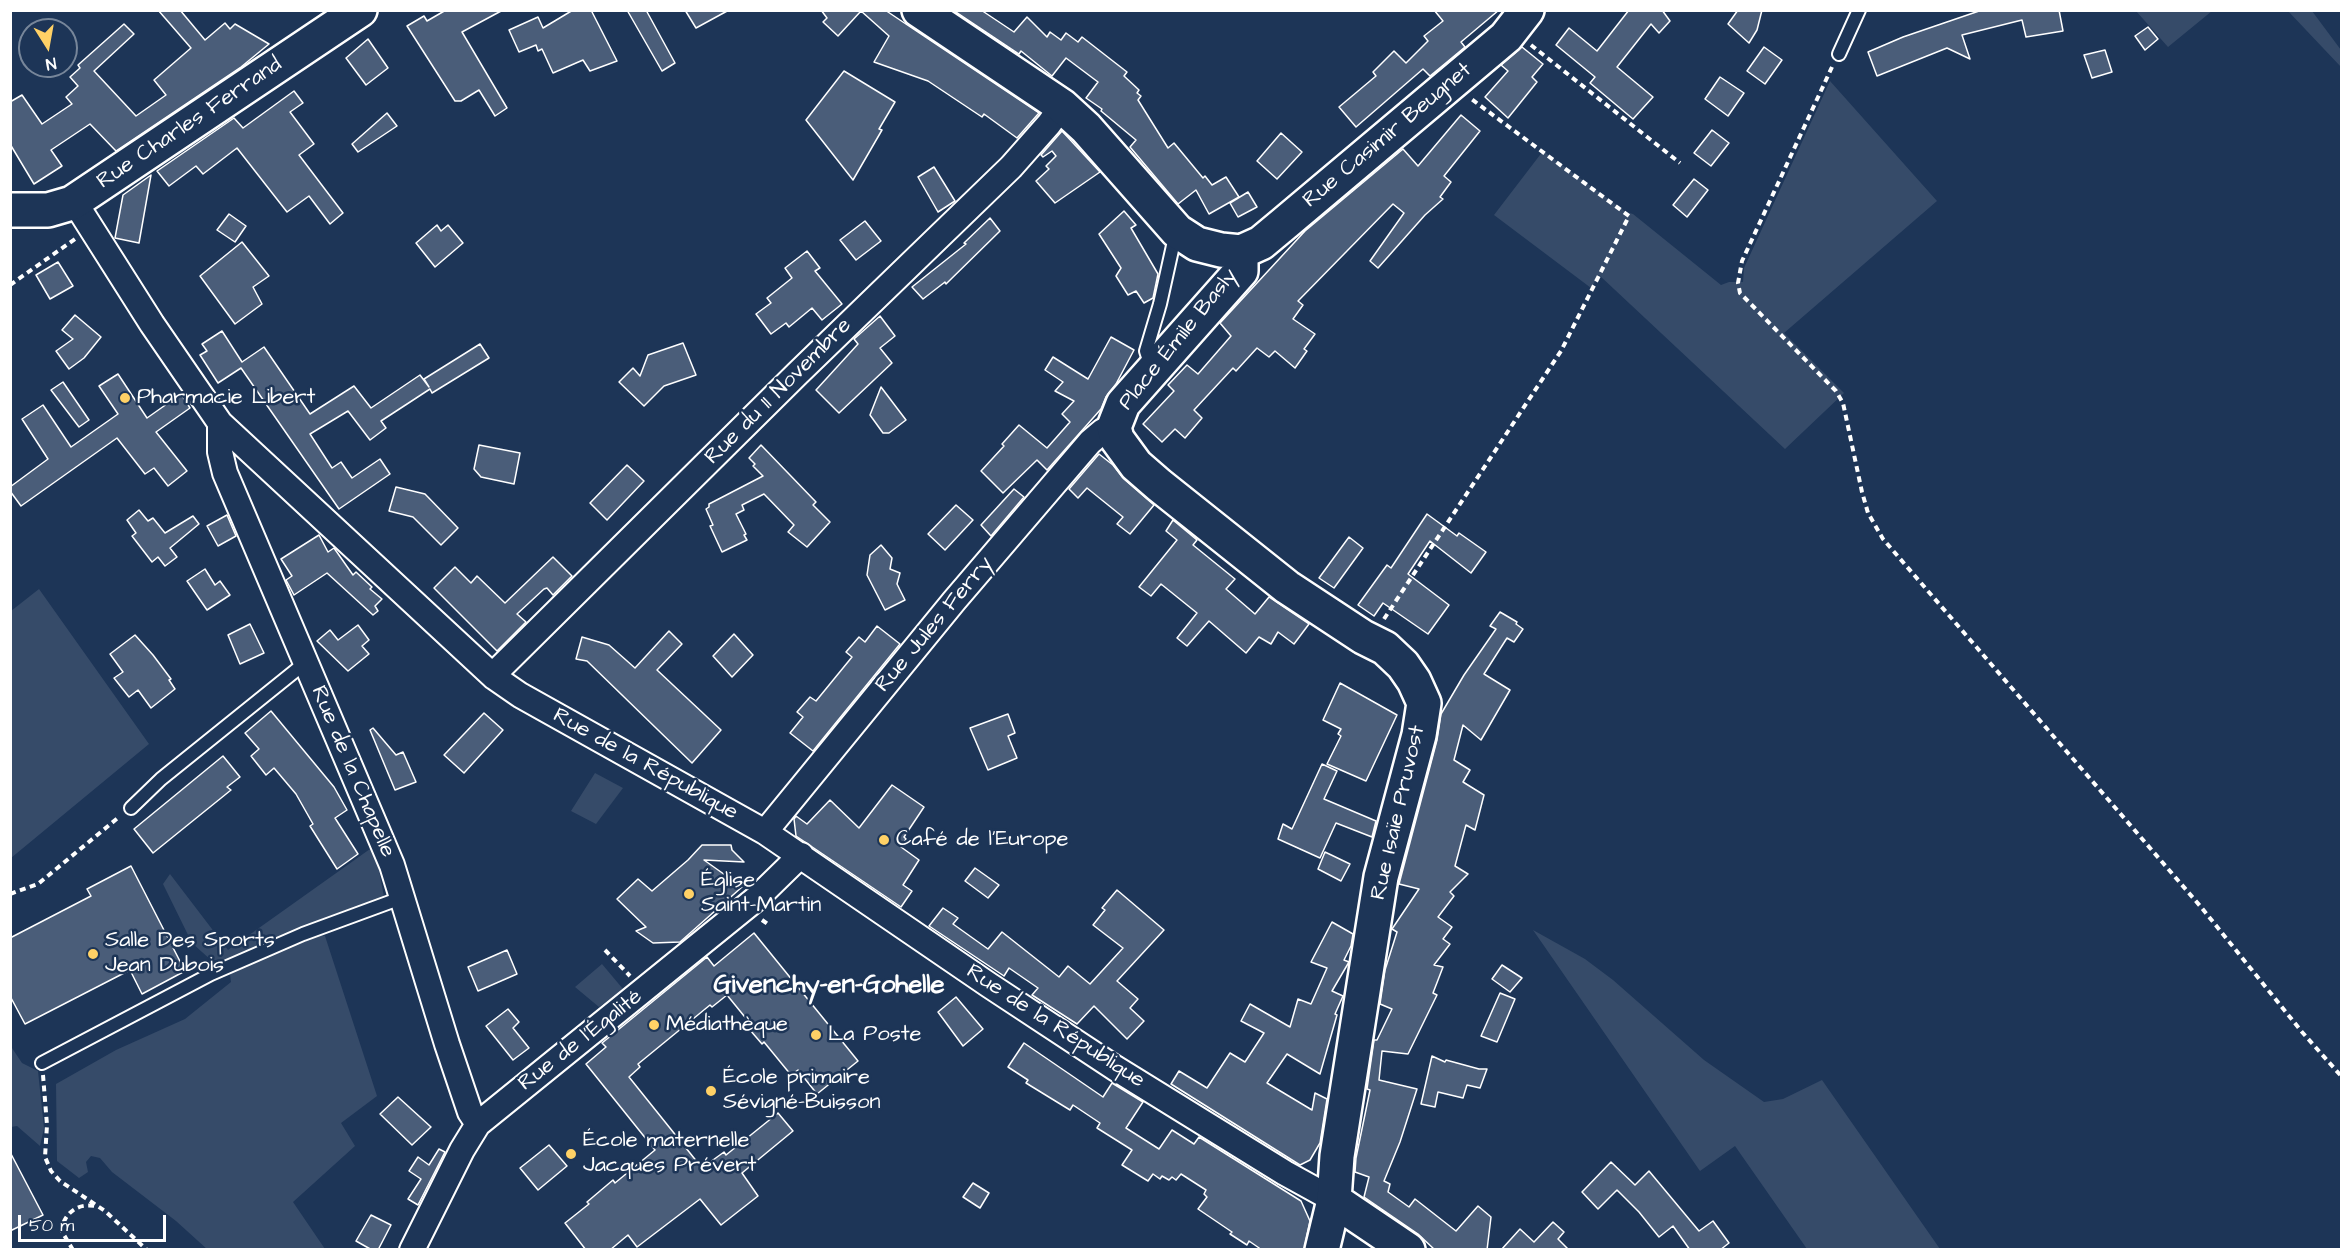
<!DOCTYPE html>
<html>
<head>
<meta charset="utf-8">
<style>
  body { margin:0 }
  #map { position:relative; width:2352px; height:1260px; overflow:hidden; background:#1d3557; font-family:"Architects Daughter",sans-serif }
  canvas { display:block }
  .frame { position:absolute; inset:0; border:12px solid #fff; pointer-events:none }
  .north { position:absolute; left:18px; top:18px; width:60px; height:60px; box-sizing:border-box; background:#1d3557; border:2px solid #77869a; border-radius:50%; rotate:169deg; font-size:16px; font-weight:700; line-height:24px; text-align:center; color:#fff }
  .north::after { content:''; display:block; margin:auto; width:21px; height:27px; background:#ffd166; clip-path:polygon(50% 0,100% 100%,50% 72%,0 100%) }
  .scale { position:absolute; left:18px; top:1215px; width:148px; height:27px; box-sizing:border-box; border:3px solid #fff; border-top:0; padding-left:8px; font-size:18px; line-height:21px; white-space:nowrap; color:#fff; -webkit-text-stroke:4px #1d3557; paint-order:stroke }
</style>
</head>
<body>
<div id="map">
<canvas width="2352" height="1260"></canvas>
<div class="frame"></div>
<div class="north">N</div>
<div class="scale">50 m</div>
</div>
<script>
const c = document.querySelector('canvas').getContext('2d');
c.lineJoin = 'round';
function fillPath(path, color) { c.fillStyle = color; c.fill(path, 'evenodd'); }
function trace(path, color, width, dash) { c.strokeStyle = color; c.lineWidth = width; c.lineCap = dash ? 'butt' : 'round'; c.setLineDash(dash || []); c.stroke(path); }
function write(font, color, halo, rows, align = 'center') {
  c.font = font + ' "Architects Daughter",sans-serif'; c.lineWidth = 5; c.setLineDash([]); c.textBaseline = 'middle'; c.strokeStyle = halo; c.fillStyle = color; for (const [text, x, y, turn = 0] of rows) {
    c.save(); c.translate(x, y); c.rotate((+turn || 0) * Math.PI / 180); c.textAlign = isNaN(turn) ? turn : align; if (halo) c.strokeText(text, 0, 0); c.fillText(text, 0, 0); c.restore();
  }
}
fillPath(new Path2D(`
  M2136,11h76l-44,36z
  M2288,11h24l29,39v17z
  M1830,81l107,120 -153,132 60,60 -59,56 -186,-174 -8,13 -97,-73 49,-64 83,61 7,2 88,71 8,-3h14l1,-14z
  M39,589l110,155 -138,114v-247z
  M595,773l28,15 -27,36 -25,-13z
  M370,849l8,16 6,32 -55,19 -102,43 -15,2 -20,-18 -29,-59 7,-10 58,76z
  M1533,930l52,29 28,21 91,80 60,42 19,-3 39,-19 118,169h-133l-72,-103 -35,25z
  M320,935l5,1 52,160 -36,27 14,23 -62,56 32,47 -117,1 -32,-29 -64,-49 -12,-14 -9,-2 -5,6 2,10 -9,6 -22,-17 -1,-77 60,-34 69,-31 46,-37 -1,-8 51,-24z
  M602,964l21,25 -24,18 -24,-20z
  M10,1045l12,18 16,8 6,57 -4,18 -23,-20 -6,1z`), '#364b69');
const building = new Path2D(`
  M158,10h22l25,30 20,-17 5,6 5,-5 34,20 -28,23 -125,84 -26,-27 -39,26 11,16 -28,18 -24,-40v-42l12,-7 20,29 30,-20 -6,-7 12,-11 -8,-9 10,-9 -2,-3 46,-41 10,10 -40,37 42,45 30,-21 -12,-15 37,-32z
  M446,10h57l-41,22 45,76 -12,8 -16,-26 -18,11h-6l-48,-75 17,-10 3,5z
  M573,10h18l26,51 -27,10 -7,-11 -30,13 -11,-24 -4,2 -2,-6 -17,7 -10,-22 29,-13 5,11z
  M627,10h19l29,53 -13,8z
  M685,10h44l-33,18z
  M821,10h64l154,103 -22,25 -33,-24 -2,3 -54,-36 -54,-19 15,-26 -28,-25 -23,25 -15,-14 4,-4z
  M953,10h28l33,22 13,-15 20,20 3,-5 11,8 5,-7 12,9 4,-5 45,35 -3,4 15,14 -2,3 4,3 -3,4 30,48 6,-5 29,35 2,-2 7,9 14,-8 13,20 -30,17 -13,-24 -18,14 -48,-57 6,-7 -35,-29 1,-2 -16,-11 12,-16 -32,-24 -14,18 -31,-25 -2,3z
  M1434,10h65l-38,32 4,5 -18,15 -17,14 -7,-7 -67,58 -17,-20 37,-31 -3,-4 21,-21 12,12 22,-22 -4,-5 19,-15z
  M1629,10h33l8,11 -11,12 -8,-9 -34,43 36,30 -20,22 -43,-36 5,-6 -39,-32 13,-17 28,23z
  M1738,10h24l-5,20 -8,13 -21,-19z
  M1982,10h77l4,21 -37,6 -4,-17 -60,15 8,24 -23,-11 -70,28 -9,-24 35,-15z
  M2148,27l10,12 -13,11 -10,-14z
  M368,39l20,29 -22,17 -20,-27z
  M1522,47l21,17 -11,13 5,5 -29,36 -23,-21 23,-26 -7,-6z
  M1764,47l18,13 -17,24 -18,-13z
  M2105,50l7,22 -20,6 -8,-23z
  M844,71l51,31 -16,27 3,1 -29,50 -47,-60z
  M1720,77l24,16 -16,23 -23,-17z
  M294,91l9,12 -13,9 24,32 -15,11 44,58 -13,11 -21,-28 -22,16 -50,-64 -34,26 -7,-8 -27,20 -12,-15 77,-53 9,10z
  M387,113l10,13 -39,26 -6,-8z
  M1461,115l19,16 -36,45 7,6 -11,15 3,2 -18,16 -47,53 -8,-7 34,-48 -11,-9 -95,97 5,4 -10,14 22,15 -11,15 3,2 -12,17 -20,-17 -6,6 -12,-9 -21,23 -3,-3 -39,42 8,8 -17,20 -10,-9 -13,13 -19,-18 31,-33 -6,-6 19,-20 11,9 33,-38 -11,-13 85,-92 98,-82 15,17z
  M1712,130l17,13 -18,23 -17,-13z
  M1062,131l38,41 -45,31 -19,-22 13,-12 -3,-3 10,-10 -4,-5 -9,6 -2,-2z
  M1281,133l21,19 -25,27 -20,-18z
  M934,167l21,34 -17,11 -20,-35z
  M151,175l-12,68 -24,-5 8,-43z
  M1694,179l14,11 -21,27 -14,-12z
  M1248,192l9,15 -19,10 -8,-14z
  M1124,211l12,14 -5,3 27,46 -5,24 -9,5 -8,-12 -8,4 -12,-19 5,-8 -22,-34z
  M229,214l17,12 -11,16 -18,-12z
  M990,218l10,13 -54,53 -1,-2 -22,17 -11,-12 54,-43 -2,-1z
  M865,221l16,20 -25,19 -16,-20z
  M437,225l4,6 7,-6 15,18 -28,24 -19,-24z
  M242,242l27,34 -16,11 9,17 -27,20 -35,-48z
  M807,251l13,17 -5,3 27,33 -20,16 -10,-12 -23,19 -3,-4 -15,11 -15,-20 15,-11 -4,-5 25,-20 -7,-10z
  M58,262l15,24 -23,13 -14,-24z
  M75,315l26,22 -17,21 -15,11 -13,-18 17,-12 -11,-9z
  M880,316l15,20 -15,12 12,15 -53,50 -23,-23 42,-46 -4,-5z
  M222,331l20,31 22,-15 46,67 44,-28 17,22 49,-33 9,12 -5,-8 56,-35 9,14 -57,35 -2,-4 -49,32 5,7 -16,12 -22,-29 -38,23 22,34 9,-6 11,16 28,-19 10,15 -51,35 -98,-141 -23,15 -18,-28 7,-4 -5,-7z
  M1111,337l23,13 -18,34 -10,13 -5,12 -54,61 -10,-10 -34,33 -22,-22 23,-25 -2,-2 17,-19 28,23 23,-26 -8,-8 12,-13 -19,-10 8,-9 -18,-12 8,-13 35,22z
  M683,343l13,32 -32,11 -20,20 -25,-24 14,-14 7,8 8,-21z
  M118,374l29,44 34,-24 9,14 -34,24 31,39 -19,15 -14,-18 -9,6 -28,-36 -96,68 -11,-15v-4l38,-28 -26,-40 21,-14 28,42 47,-33 -19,-28z
  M63,382l26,38 -10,7 -28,-37z
  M881,387l25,33 -17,13h-6l-13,-18z
  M479,445l41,8 -6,31 -33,-7 -7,-8z
  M761,445l55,57 -3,3 17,17 -23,25 -19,-15 6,-7 -30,-31 -22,11 2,5 -8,4 10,20 -2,1 3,5 -25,12 -12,-26 3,-1 -7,-16 3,-2v-3l54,-28 -10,-10 2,-2 -6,-6z
  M1099,454l14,11 11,14 30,26 -24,29 -13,-10 6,-7 -36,-29 -9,10 -9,-9z
  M627,465l17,16 -37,39 -17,-17z
  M396,487l29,7 33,34 -17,17 -28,-28 -24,-6z
  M1014,489l10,8 -33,39 -10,-11z
  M956,505l17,15 -28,30 -17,-16z
  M139,510l9,11 5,-3 12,15 28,-17 6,8 -29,24 7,9 -12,9 -7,-9 -6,5 -20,-26 4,-3 -9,-13z
  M1427,514l30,22 2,-3 27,19 -15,21 -41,-32 -22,33 41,31 -21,29 -45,-31 -9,13 -16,-11 29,-40 4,3z
  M227,515l9,21 -18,10 -11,-20z
  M1173,520l24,20 -4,5 42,34 -9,10 29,25 14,-17 40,27 -15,20 -16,-12 -7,12 -12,-7 -13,16 -37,-32 -22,25 -10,-8 20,-25 -36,-29 -10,12 -12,-9 38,-47 -11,-9z
  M319,535l9,17 6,-4 19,27 3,-3 16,15 -2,2 12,10 -7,7 3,5 -5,4 -46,-42 -33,22 -8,-15 6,-4 -11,-17z
  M1349,537l14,11 -29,40 -15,-10z
  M881,545l11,13 -2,11 10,4 -3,11 8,16 -20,10 -18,-35 3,-20z
  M553,557l19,19 -19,19 -6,-7 -3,1 -27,25 9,8 -29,29 -63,-63 21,-21 16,16 6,-7 28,27z
  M205,569l10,16 5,-4 10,14 -23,15 -20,-29z
  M1500,612l17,10 -1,2 7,5 -9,13 -7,-4 -23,36 26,16 -29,50 -18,-15 -9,35 16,10 -7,12 21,13 -9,35 -9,-5 -11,41 13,8 -18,18 4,4 -16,21 14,10 -9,12 7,5 -16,21 9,2 -10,26 4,2 -29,59 -26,-3 -3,29 38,9 -17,53 -16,39 6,3 -2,8 21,15 6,-8 41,32 22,-25 13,11 -4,33h-52l-17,-16 -54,-37 5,-20 -14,-5 1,-14 14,-68 -3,-1 7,-49h3l15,-31 -12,-5 5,-34 12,-38 -5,-3 27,-40 -20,-5 38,-144 4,-26 23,-39 32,-46 -6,-3z
  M250,624l14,29 -24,11 -12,-29z
  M358,625l11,15 -7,6 7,8 -21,17 -31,-30 13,-11 8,10z
  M877,626l23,18 -87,107 -23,-18 13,-16 -6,-5 13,-15 6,4 36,-44 -6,-5 7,-8 6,-7 6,5z
  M669,631l13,13 -25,26 64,60 -29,33 -105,-102 -11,-2 6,-22 27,8 26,23z
  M734,634l19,21 -21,22 -19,-21z
  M135,635l18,20 18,24 -2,1 6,9 -24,19 -13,-18 -9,7 -15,-19 9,-6 -13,-18z
  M1340,683l57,32 -31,66 -39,-17 14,-28 -3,-2 3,-5 -18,-9z
  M271,711l63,76 13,23 -12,8 23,36 -21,15 -27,-43 3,-2 -17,-30 -22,-26 -8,7 -15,-19 8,-7 -14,-16z
  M484,713l19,17 -39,43 -20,-18z
  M1008,714l7,19 -7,3 9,22 -29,12 -18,-42z
  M373,728l23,27 7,-3 13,30 -21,8 -25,-60z
  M223,756l17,21 -13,10 4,3 -78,63 -19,-24z
  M1322,764l15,7 -13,28 52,22 -4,16 -36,-14 -16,35 -42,-19 5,-15 9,5z
  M892,785l32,22 -20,30 2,2 -5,8 18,13 -16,25 9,6 -11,16 -105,-71 -2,-17 2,-3 11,8 23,-24 29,28z
  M702,845h29l1,5 12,12 -40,-2 38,27 -62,55 -27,1 -17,-12 10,-4 -29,-28 21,-20 14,12 36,-31z
  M1325,852l25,12 -9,17 -23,-12z
  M131,866l54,105 -43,23 -12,-24 -105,54 -15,-28v-58l81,-42 -4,-7z
  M975,868l24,17 -11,13 -23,-17z
  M1117,890l47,40 -47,51 21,18 -8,9 14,13 -17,18 -33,-33 -17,18 -45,-29 6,-7 -29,-20 -5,8 -75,-50 14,-18 15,10 -5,6 35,25 14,-17 57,45 9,-11 22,18 33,-36 -30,-23 12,-15 -3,-2z
  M1332,922l21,12 -2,12 -7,14 5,2 -17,29 11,5 -8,18 2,1 -17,59 -33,-20 -20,29 45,27 3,-17 12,6 -7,44 -10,17 -10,5 -129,-81 8,-13 28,17 23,-35 15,9 19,-29 -23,-12 9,-17 40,23 8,-28 13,5 16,-36 -16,-6z
  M754,933l104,128 -41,33 -19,-24 -7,5 -27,-33 -2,2 -12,-14 3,-3 -26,-32 -15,12 -2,-2 -72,59 2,3 -11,10 73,91 22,-16 2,3 52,-42 15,18 -51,42 16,23 -37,29 -21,-26 -63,48 -9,-12 -18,15h-24l-21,-27 24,-19 -2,-2 26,-22 2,3 40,-33 -69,-86 20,-17 -4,-4 105,-86 7,9z
  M507,950l10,24 -39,17 -10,-24z
  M1502,965l20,13 -12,14 -18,-13z
  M1500,993l15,6 -18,43 -16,-6z
  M956,997l27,32 -20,17 -25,-34z
  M508,1009l11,13 -6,6 16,20 -16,12 -27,-34z
  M1024,1043l79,54 9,-14 31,19 -17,26 33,21 13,-19 22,14 5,-7 102,64 9,20 -6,29h-42l-13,-9 -2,4 -17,-11 2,-2 -34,-23 9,-12 -3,-3 2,-4 -25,-16 -5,6 -4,-3 -3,3 -7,-4 -2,3 -7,-5 -5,7 -26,-16 10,-15 -35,-22 3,-5 -27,-18 -3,5 -44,-27 2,-3 -20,-13z
  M1432,1056l13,6 1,-2 33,9h8l-7,19 -13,-3 -4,13 -25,-6 -3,15 -14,-3z
  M398,1097l33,30 -19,18 -32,-31z
  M549,1145l18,21 -29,24 -18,-22z
  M439,1149l6,3 -27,53 -10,-6 13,-20 -12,-8 9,-14 11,8z
  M10,1152l33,63 -33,16z
  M1611,1162l24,23 14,-14 50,60 14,-10 16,22 -9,7h-30l-17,-24 -14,11 -20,-25 -22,-22 -19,19 -16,-17z
  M973,1183l16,10 -9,15 -17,-11z
  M371,1215l20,10 -13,25h-6l-16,-9z
  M1553,1222l11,10 -6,7 11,11h-68l19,-21 14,13z`);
fillPath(building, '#4a5d79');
trace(building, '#fff', 1.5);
const lane = new Path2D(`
  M1839,54l20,-44
  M1151,366l-5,-15 14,-47 16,-72
  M131,808l30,-29 144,-116
  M42,1063l169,-89 92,-40 98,-36`);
const street = new Path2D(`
  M72,203l9,9 71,112 68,99 274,254 26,18 245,137 224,153 126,83 170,105 49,27
  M220,423v29l5,21 167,392 55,179 23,68 8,12
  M494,677l5,-8 298,-295 214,-207 38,-43 13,-18
  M765,832l189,-231 136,-159 13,-11 11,-4
  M412,1250l50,-100 16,-26 279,-226 44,-43`);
const secondary = new Path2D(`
  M919,10l143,96 24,22 91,103 20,13 24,6 20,2
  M10,210h38l24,-7 288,-193
  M1241,252v19l-118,133 -9,23 3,12 19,26 23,20 128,102 76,50 22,11 18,17 11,16 10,22 -5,32 -38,142 -44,279 -3,44 -12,50
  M1241,252l20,-9 24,-20 221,-186 21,-27
  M1334,1200l74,50`);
trace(lane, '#fff', 16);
trace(street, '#fff', 28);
trace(secondary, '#fff', 38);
trace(new Path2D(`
  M1531,45l149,118
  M1832,67l-90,194 -4,22 2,10 96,98 7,12 19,89 6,21 15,26 318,368 101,125 40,45
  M10,285l65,-46
  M1384,619l177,-268 68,-135 -159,-118
  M10,894l28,-10 81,-67
  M762,920l7,5
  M605,950l25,26
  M43,1075l4,50 -2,32 6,14 9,10 45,30 42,39
  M73,1250l-12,-20c4,-17 16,-27 34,-24`), '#fff', 4, [6, 4.5]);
trace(lane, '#1d3557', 12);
trace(street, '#1d3557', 24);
trace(secondary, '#1d3557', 33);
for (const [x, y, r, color] of [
  [125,398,6,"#ffd166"],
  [884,840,6,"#ffd166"],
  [689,894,6,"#ffd166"],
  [93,954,6,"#ffd166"],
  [654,1025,6,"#ffd166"],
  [816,1035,6,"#ffd166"],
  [711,1091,6,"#ffd166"],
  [571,1154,6,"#ffd166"]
]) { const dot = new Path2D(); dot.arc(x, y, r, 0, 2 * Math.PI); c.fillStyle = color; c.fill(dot); trace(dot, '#1d3557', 2); }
write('22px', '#fff', '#1d3557', [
  ["Rue Charles Ferrand",190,124,-34],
  ["Rue Casimir Beugnet",1388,136,-40],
  ["Place Émile Basly",1179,340,-51],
  ["Rue du 11 Novembre",779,392,-45],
  ["Rue Jules Ferry",935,625,-50],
  ["Rue de la République",645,765,29],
  ["Rue de la Chapelle",352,772,67],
  ["Rue Isaïe Pruvost",1399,813,-77],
  ["Rue de la République",1055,1027,33],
  ["Rue de l'Égalité",581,1041,-38]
]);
write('22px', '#fff', '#1d3557', [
  ["Pharmacie Libert",137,398],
  ["Café de l'Europe",896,840],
  ["Église",701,881],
  ["Saint-Martin",701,906],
  ["Salle Des Sports",105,941],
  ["Jean Dubois",105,966],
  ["Médiathèque",666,1025],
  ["La Poste",828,1035],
  ["École primaire",723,1078],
  ["Sévigné-Buisson",723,1103],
  ["École maternelle",583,1141],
  ["Jacques Prévert",583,1166]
], 'left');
write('bold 26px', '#fff', '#1d3557', [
  ["Givenchy-en-Gohelle",829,987]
]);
</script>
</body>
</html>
